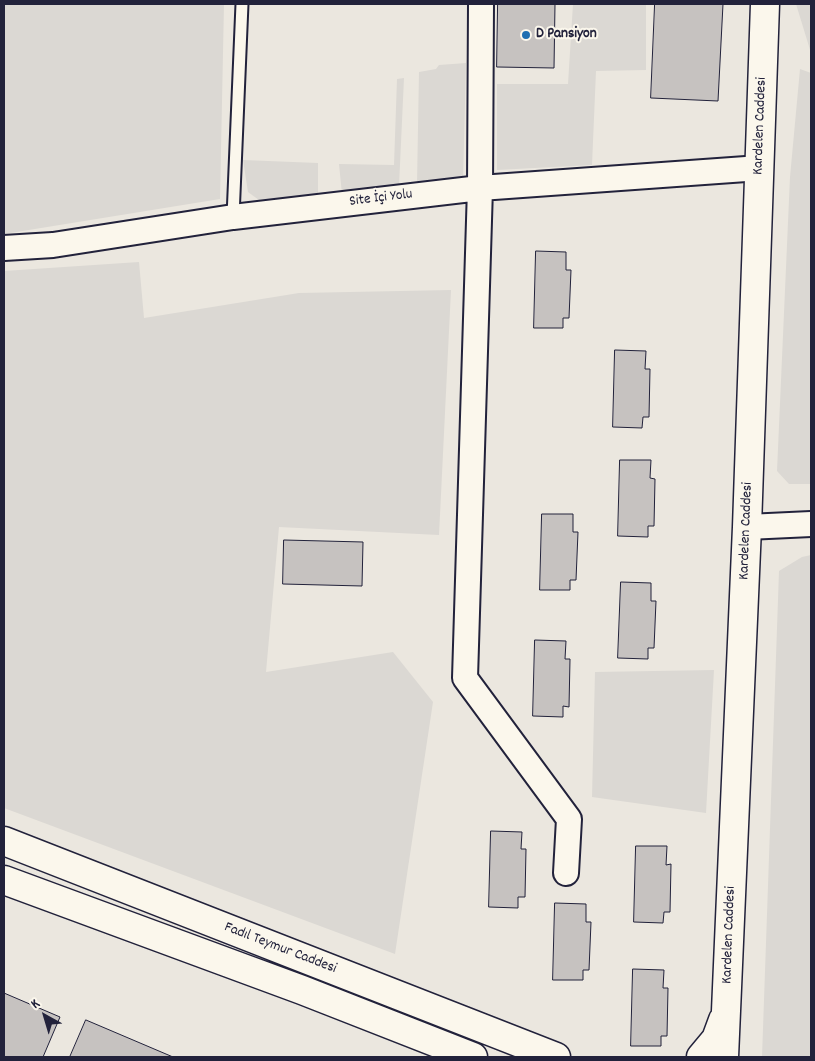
<!DOCTYPE html>
<html>
<head>
<meta charset="utf-8">
<style>
  body { margin:0 }
  #map { position:relative; width:815px; height:1061px; overflow:hidden; background:#fbf7ec; font-family:Dekko,sans-serif }
  canvas { display:block }
  .frame { position:absolute; inset:0; border:5px solid #22223b; pointer-events:none }
  .north { position:absolute; left:20px; top:991px; width:50px; height:50px; -webkit-text-stroke:4px #fbf7ec; paint-order:stroke; rotate:321deg; font-size:14px; font-weight:700; line-height:20px; text-align:center; color:#22223b }
  .north::after { content:''; display:block; margin:auto; width:18px; height:22px; background:#22223b; clip-path:polygon(50% 0,100% 100%,50% 72%,0 100%) }
</style>
</head>
<body>
<div id="map">
<canvas width="815" height="1061"></canvas>
<div class="frame"></div>
<div class="north">K</div>
</div>
<script>
const c = document.querySelector('canvas').getContext('2d');
c.lineJoin = 'round';
function fillPath(path, color) { c.fillStyle = color; c.fill(path, 'evenodd'); }
function trace(path, color, width, dash) { c.strokeStyle = color; c.lineWidth = width; c.lineCap = dash ? 'butt' : 'round'; c.setLineDash(dash || []); c.stroke(path); }
function write(font, color, halo, rows, align = 'center') {
  c.font = font + ' Dekko,sans-serif'; c.lineWidth = 4; c.setLineDash([]); c.textBaseline = 'middle'; c.strokeStyle = halo; c.fillStyle = color; for (const [text, x, y, turn = 0] of rows) {
    c.save(); c.translate(x, y); c.rotate((+turn || 0) * Math.PI / 180); c.textAlign = isNaN(turn) ? turn : align; if (halo) c.strokeText(text, 0, 0); c.fillText(text, 0, 0); c.restore();
  }
}
fillPath(new Path2D(`
  M4,4h807v1053h-807z`), '#ebe7df');
fillPath(new Path2D(`
  M4,4h220l-4,195 -216,35z
  M573,4h73v66l-50,1 -4,94 -95,5v-86h71z
  M796,4h15v49z
  M466,63l-3,119 -46,2 2,-112 17,-3 3,-4z
  M800,69l11,4v411h-22l-12,-13 13,-294z
  M404,78l-5,108 -57,8 -3,-30 55,1 3,-86z
  M243,160l75,3v31l-59,6 -11,-8z
  M139,262l5,56 155,-25 152,-3 -12,245 -160,-8 -13,145 127,-20 40,50 -38,252 -391,-146v-537z
  M811,555v502h-49l17,-486 23,-14z
  M714,670l-8,143 -114,-16 3,-125z`), '#dbd8d3');
const building = new Path2D(`
  M498,4h57l-1,64 -57,-1z
  M655,4h68l-5,97 -67,-3z
  M536,251l30,1v18h5l-2,48h-6v10h-29z
  M615,350l31,1 -1,18h5l-1,48h-6l-1,11 -29,-1z
  M620,460h31l-1,18 5,1 -1,47h-6v11l-30,-1z
  M542,514h31v18h5l-2,48h-6v10h-30z
  M284,540l79,2 -1,44 -79,-2z
  M621,582l30,1v18h5l-2,47h-6v11l-30,-1z
  M535,640l31,1 -1,18h5l-1,48 -6,-1v11l-30,-1z
  M491,831l31,1 -1,17h5l-1,48h-7v11l-29,-1z
  M636,846h31l-1,19 5,-1 -1,48h-6l-1,11 -29,-1z
  M555,903l31,1v18h5l-2,48h-6v10h-30z
  M633,969l31,1 -1,18h5l-1,48h-6v10h-30z
  M4,993l56,24 -17,40h-39z
  M86,1020l87,37h-103z`);
fillPath(building, '#c6c2c0');
trace(building, '#22223b', 1);
const service = new Path2D(`
  M233,217l9,-213`);
const minor = new Path2D(`
  M481,4l-1,184 -15,490 104,141 -3,54
  M4,248l49,-3 180,-28 247,-29 280,-20
  M747,527l64,-3`);
const tertiary = new Path2D(`
  M4,841l552,216
  M4,880l298,110 171,67
  M701,1057l15,-18 7,-19
  M724,1057l23,-530 18,-523`);
trace(service, '#22223b', 15);
trace(minor, '#22223b', 28);
trace(tertiary, '#22223b', 31);
trace(service, '#fbf7ec', 11);
trace(minor, '#fbf7ec', 24);
trace(tertiary, '#fbf7ec', 28);
for (const [x, y, r, color] of [
  [526,35,5,"#1f6fb2"]
]) { const dot = new Path2D(); dot.arc(x, y, r, 0, 2 * Math.PI); c.fillStyle = color; c.fill(dot); trace(dot, '#fbf7ec', 2); }
write('bold 15px', '#22223b', '#fbf7ec', [
  ["D Pansiyon",536,35]
], 'left');
write('15px', '#22223b', '#fbf7ec', [
  ["Kardelen Caddesi",761,126,-88],
  ["Site İçi Yolu",381,199,-7],
  ["Kardelen Caddesi",747,531,-88],
  ["Kardelen Caddesi",730,935,-88],
  ["Fadıl Teymur Caddesi",280,949,21]
]);
</script>
</body>
</html>
